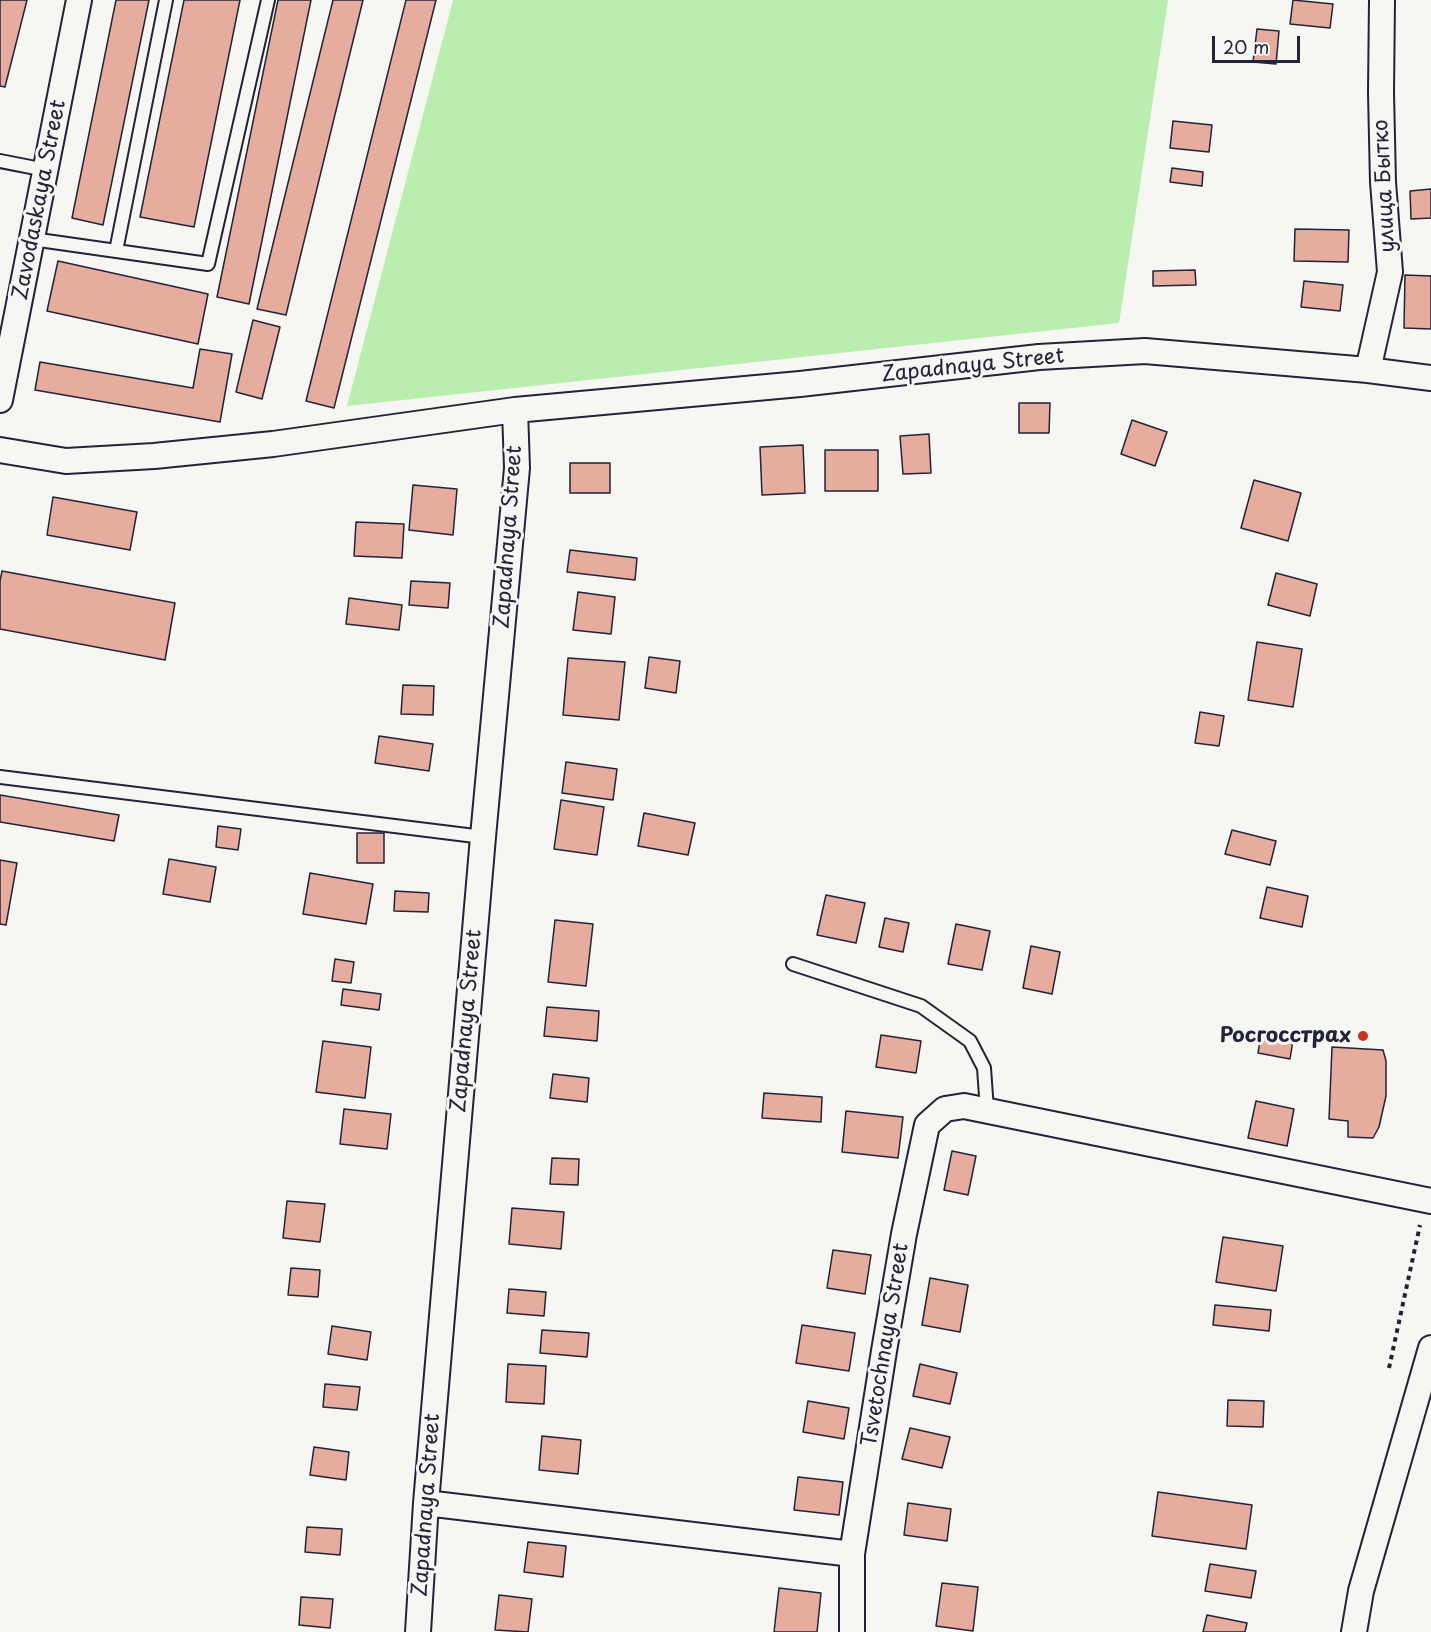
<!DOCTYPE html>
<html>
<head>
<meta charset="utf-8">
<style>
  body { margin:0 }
  #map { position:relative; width:1431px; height:1632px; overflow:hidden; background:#f6f6f2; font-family:"Playpen Sans",sans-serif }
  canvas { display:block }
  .scale { position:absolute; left:1212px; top:36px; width:88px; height:27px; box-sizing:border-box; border:3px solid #22223b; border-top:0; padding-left:8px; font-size:18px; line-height:21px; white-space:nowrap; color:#22223b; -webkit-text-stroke:4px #f6f6f2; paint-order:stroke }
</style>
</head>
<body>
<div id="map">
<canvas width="1431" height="1632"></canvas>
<div class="scale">20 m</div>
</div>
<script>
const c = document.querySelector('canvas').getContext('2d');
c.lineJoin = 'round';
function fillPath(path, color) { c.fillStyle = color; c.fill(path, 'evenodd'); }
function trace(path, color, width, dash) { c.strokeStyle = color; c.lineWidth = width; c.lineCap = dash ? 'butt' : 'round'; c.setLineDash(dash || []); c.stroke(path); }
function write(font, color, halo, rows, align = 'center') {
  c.font = font + ' "Playpen Sans",sans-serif'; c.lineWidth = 6; c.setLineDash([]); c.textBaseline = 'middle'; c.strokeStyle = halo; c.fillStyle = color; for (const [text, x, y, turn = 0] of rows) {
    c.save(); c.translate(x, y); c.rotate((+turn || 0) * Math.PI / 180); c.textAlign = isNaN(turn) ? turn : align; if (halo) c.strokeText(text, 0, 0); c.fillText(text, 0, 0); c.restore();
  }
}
fillPath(new Path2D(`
  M453,0h715l-49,323 -772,83z`), '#baeeaf');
const building = new Path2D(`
  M0,0h27l-22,87 -5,-1z
  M116,0h33l-46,225 -31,-7z
  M184,0h56l-46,227 -54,-10z
  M278,0h33l-62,304 -32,-7z
  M333,0h30l-77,315 -29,-6z
  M406,0h30l-102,408 -28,-7z
  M1293,0l40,4 -3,24 -40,-4z
  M1257,29l22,2 -3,33 -23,-2z
  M1173,121l39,4 -3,27 -39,-4z
  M1172,168l31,4 -1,14 -32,-4z
  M1431,189v29l-20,1 -1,-28z
  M1295,229l54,1 -1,32 -54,-1z
  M58,261l150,33 -10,50 -151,-33z
  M1195,270l1,15 -43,1v-15z
  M1405,275l26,1v53l-27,-1z
  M1304,281l39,4 -3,26 -39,-4z
  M253,320l27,7 -18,72 -26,-7z
  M200,349l32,5 -12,68 -185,-32 5,-28 153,26z
  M1019,403h31l-1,30h-30z
  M1132,420l35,12 -12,34 -34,-12z
  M929,434l2,39 -28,1 -3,-38z
  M803,445l2,48 -43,2 -2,-48z
  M825,450h53v41h-53z
  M570,463h40v30h-40z
  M1254,480l47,13 -13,48 -47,-13z
  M413,485l44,4 -4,46 -44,-5z
  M53,497l84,15 -7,38 -83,-15z
  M356,522l48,2 -2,34 -48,-2z
  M570,550l67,8 -2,22 -68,-8z
  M2,571l173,32 -10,57 -165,-31v-48z
  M1276,573l41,11 -7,32 -42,-11z
  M411,581l39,2 -2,25 -39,-3z
  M578,592l37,5 -4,37 -38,-4z
  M349,598l53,7 -3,25 -53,-6z
  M1257,642l45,7 -9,58 -45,-7z
  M649,657l31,4 -4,32 -31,-5z
  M568,658l57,4 -6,58 -56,-5z
  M403,685l31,1 -1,29 -32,-1z
  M1200,712l24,4 -5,30 -24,-3z
  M379,736l54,8 -4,27 -54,-8z
  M566,762l51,7 -4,31 -51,-7z
  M0,795l119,20 -5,26 -114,-19z
  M561,800l43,7 -7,48 -43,-6z
  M644,813l51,10 -7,32 -50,-9z
  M218,826l23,3 -3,21 -22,-3z
  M1232,830l44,11 -6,24 -45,-11z
  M357,833h27v30h-27z
  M169,859l47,8 -6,35 -47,-8z
  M0,860l17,3 -11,62 -6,-1z
  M310,873l63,11 -7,40 -63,-10z
  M1267,887l41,9 -6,31 -42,-9z
  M395,891l34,2 -1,19 -34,-1z
  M826,895l39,8 -9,40 -39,-8z
  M885,918l24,5 -6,29 -24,-5z
  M555,920l38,4 -7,62 -38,-4z
  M956,924l34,7 -8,39 -34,-6z
  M1031,946l29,6 -8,42 -29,-6z
  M335,959l19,3 -3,21 -19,-2z
  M343,989l38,5 -2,16 -38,-5z
  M547,1007l52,4 -2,30 -53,-5z
  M1262,1029l32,5 -4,25 -32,-6z
  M881,1035l40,6 -5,32 -40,-6z
  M323,1041l48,6 -6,51 -49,-6z
  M1332,1047l51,3 3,11v35l-7,31 -6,11 -25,-1v-16l-19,-2z
  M553,1074l36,4 -2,24 -37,-4z
  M764,1093l58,4 -1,25 -59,-4z
  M1256,1101l38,8 -7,37 -39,-8z
  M344,1109l47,5 -4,35 -47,-5z
  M846,1111l57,6 -5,41 -56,-6z
  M952,1151l24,5 -8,39 -24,-5z
  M552,1158l27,1 -1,26 -28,-1z
  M287,1201l38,3 -5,38 -37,-4z
  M512,1208l52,4 -3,37 -52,-5z
  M1223,1237l60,9 -7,45 -60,-9z
  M833,1250l38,5 -6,39 -38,-6z
  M291,1268l29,2 -2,27 -30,-2z
  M930,1278l38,7 -8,47 -38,-7z
  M509,1289l37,3 -2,24 -37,-3z
  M1215,1305l56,5 -2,21 -56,-6z
  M802,1325l53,8 -6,38 -53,-8z
  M332,1326l39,6 -4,28 -39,-6z
  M542,1330l47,3 -2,24 -47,-4z
  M508,1364l38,2 -2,38 -38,-2z
  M920,1364l37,9 -7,31 -37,-8z
  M325,1384l35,3 -3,23 -34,-3z
  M1228,1400l36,1 -1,26 -36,-1z
  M808,1401l41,7 -5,31 -41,-7z
  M910,1428l40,9 -8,31 -40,-9z
  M542,1436l39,4 -3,34 -39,-4z
  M314,1447l35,5 -3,28 -36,-5z
  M798,1477l45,5 -4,33 -45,-5z
  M1158,1492l94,13 -6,44 -94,-13z
  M908,1503l43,6 -4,32 -43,-6z
  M307,1527l35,2 -2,26 -35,-3z
  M528,1542l38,4 -3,31 -39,-5z
  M1210,1564l46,7 -5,27 -46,-7z
  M942,1583l36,4 -5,44 -37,-5z
  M779,1588l42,5 -4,39h-43z
  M499,1595l33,4 -4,33 -33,-2z
  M301,1597l32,2 -3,29 -31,-3z
  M1207,1615l40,8 -2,9h-42z`);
fillPath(building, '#e6ad9f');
trace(building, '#22223b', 1.5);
const lane = new Path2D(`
  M0,161l46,9
  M32,239l176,25 60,-264
  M116,251l50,-251
  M0,777l483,60
  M793,964l128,42 49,35 14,27 3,42`);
const street = new Path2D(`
  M1368,370l22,-98 -7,-90 -2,-89 1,-93
  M0,400l79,-400
  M0,450l66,11 88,-5 119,-12 242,-34 285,-26 239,-27 106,-6 223,19 63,8
  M426,1503l426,51
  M418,1632l8,-129 57,-666 34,-369 -2,-58
  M852,1632v-78l32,-203 20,-117 23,-109 18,-16 19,-3 467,95
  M1354,1632l7,-41 70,-243`);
trace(lane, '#22223b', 16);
trace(street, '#22223b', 28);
trace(new Path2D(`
  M1389,1368l31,-143`), '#22223b', 4, [4.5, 4.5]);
trace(lane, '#f6f6f2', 12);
trace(street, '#f6f6f2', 24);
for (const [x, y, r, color] of [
  [1363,1036,6,"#c8321e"]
]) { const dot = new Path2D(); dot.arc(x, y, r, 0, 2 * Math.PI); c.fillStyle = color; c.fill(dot); trace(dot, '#f6f6f2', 2); }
write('21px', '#22223b', '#f6f6f2', [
  ["улица Бытко",1385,186,-93],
  ["Zavodaskaya Street",40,200,-79],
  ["Zapadnaya Street",973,366,-6],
  ["Zapadnaya Street",509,537,-86],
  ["Zapadnaya Street",467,1021,-85],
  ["Tsvetochnaya Street",886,1345,-81],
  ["Zapadnaya Street",427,1505,-86]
]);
write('bold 21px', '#22223b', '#f6f6f2', [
  ["Росгосстрах",1351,1036]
], 'right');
</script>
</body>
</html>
